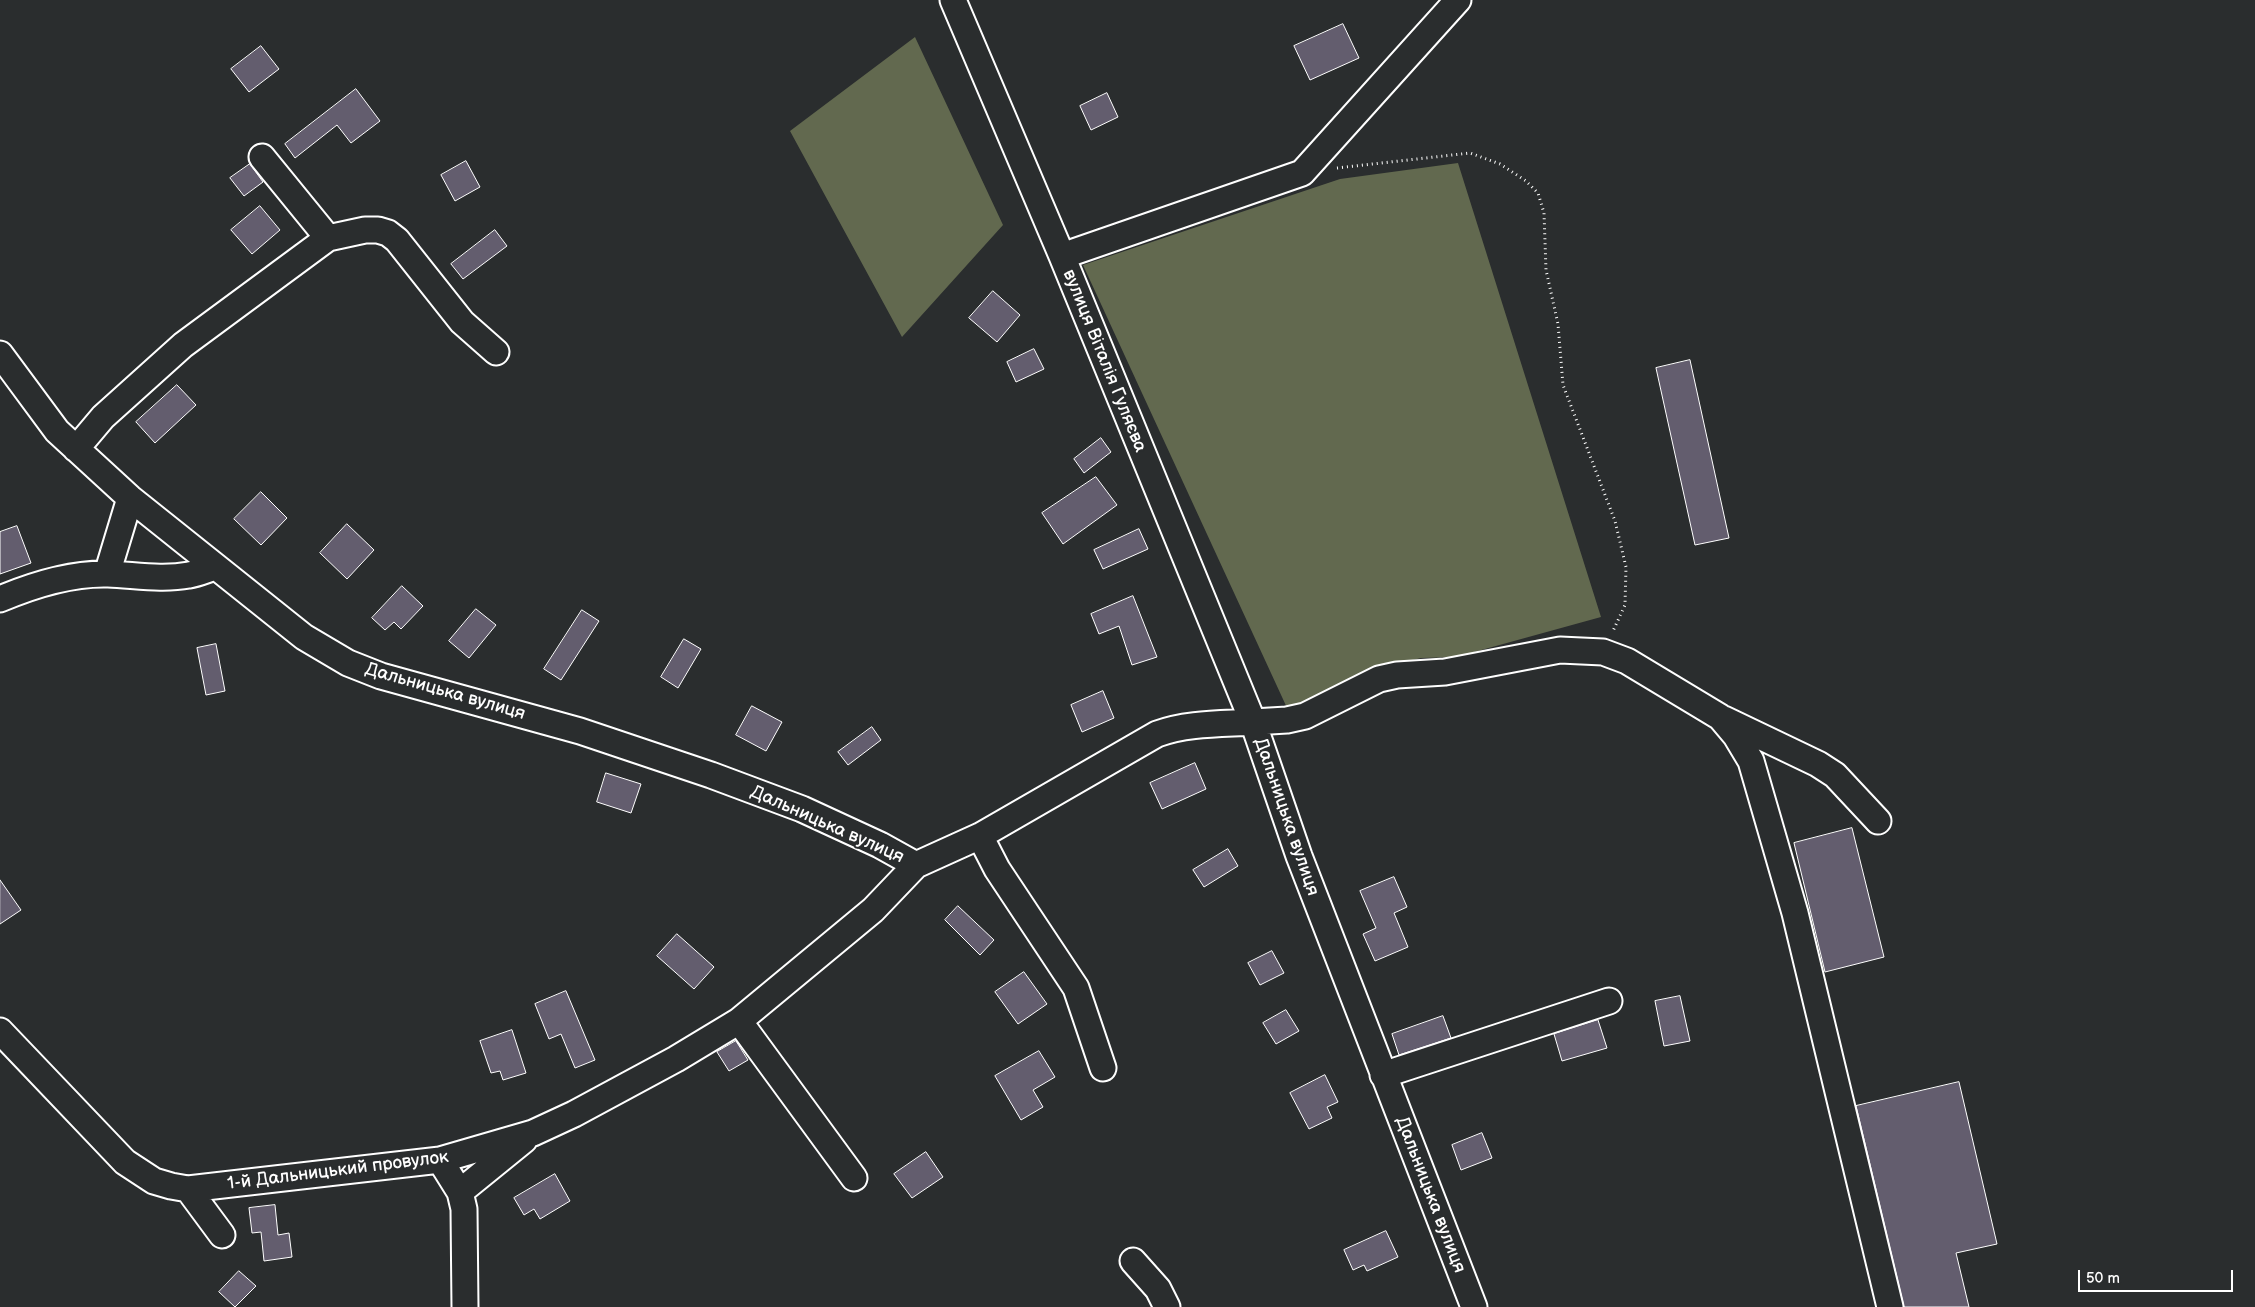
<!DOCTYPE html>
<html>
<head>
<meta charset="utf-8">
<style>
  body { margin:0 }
  #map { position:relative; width:2255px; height:1307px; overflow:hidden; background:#2a2d2e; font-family:"Balsamiq Sans",sans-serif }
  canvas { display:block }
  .scale { position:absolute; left:2078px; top:1270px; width:155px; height:22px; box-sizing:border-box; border:2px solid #fff; border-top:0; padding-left:6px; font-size:15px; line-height:18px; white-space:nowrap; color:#fff; -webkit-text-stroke:4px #2a2d2e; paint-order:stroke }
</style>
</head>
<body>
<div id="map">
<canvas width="2255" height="1307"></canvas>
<div class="scale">50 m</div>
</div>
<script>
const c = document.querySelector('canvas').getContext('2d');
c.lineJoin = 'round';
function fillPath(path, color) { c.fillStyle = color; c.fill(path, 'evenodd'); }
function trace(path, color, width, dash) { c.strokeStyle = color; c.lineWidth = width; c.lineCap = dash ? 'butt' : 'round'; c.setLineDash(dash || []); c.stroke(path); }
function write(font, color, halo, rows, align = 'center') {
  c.font = font + ' "Balsamiq Sans",sans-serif'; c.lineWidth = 4; c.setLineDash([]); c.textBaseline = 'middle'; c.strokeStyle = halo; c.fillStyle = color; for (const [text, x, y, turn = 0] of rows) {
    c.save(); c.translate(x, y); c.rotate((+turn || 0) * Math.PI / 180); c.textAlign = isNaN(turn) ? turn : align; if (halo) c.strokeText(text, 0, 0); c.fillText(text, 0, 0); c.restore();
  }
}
fillPath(new Path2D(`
  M915,37l88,188 -101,112 -112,-206z
  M1458,163l143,454 -145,40 -35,1 -55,14 -78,38 -205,-445 257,-86z`), '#62694f');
const building = new Path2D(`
  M1343,24l16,34 -49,22 -16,-34z
  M261,46l18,23 -30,23 -18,-23z
  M356,89l24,32 -29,22 -14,-18 -42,33 -10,-14z
  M1107,93l11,24 -27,13 -11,-24z
  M466,161l14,26 -25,14 -14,-26z
  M250,164l13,18 -19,14 -14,-18z
  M260,206l20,24 -28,24 -21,-24z
  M495,230l12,16 -44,33 -12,-15z
  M993,291l27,24 -23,27 -28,-24z
  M1034,349l10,20 -28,13 -9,-20z
  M1690,360l39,178 -34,7 -39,-177z
  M177,385l19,20 -41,38 -19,-21z
  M1101,438l10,14 -27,21 -10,-14z
  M1096,477l21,28 -54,39 -21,-31z
  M261,492l26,26 -26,27 -27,-26z
  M347,524l27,26 -27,29 -27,-26z
  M17,526l14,37 -31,11v-42z
  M1139,529l9,20 -45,20 -9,-19z
  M402,586l21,20 -22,23 -7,-7 -9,8 -13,-12z
  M1133,596l24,61 -25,8 -13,-39 -20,8 -8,-20z
  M476,609l20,16 -27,33 -20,-17z
  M582,610l17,11 -38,59 -17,-11z
  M684,639l17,10 -23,39 -17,-11z
  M216,644l9,47 -19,4 -9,-47z
  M1103,691l11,27 -32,14 -11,-27z
  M752,706l30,16 -16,29 -30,-16z
  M872,727l9,13 -33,25 -10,-13z
  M1195,763l11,26 -44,20 -12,-26z
  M606,773l35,11 -10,29 -34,-11z
  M1852,828l32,129 -59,15 -31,-129z
  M1228,849l10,17 -34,21 -11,-17z
  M1394,877l13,30 -13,6 14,34 -33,14 -12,-27 13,-6 -16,-37z
  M0,880l21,30 -21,14z
  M958,906l36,34 -14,15 -35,-35z
  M677,934l37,33 -20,22 -37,-33z
  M1272,951l12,22 -24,12 -12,-22z
  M1024,972l23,32 -29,20 -23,-32z
  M566,991l29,69 -20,8 -14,-34 -12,5 -14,-35z
  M1680,996l10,45 -26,5 -9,-45z
  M1286,1010l13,21 -23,13 -13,-21z
  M1443,1016l8,22 -52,17 -7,-21z
  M1598,1020l9,28 -45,13 -8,-27z
  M512,1030l14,43 -23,7 -3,-9 -9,2 -11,-32z
  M736,1041l12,19 -19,11 -12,-19z
  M1039,1051l16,26 -22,13 10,17 -22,13 -26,-44z
  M1325,1075l13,27 -11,5 5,11 -23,11 -19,-36z
  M1959,1082l38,162 -41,9 13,54h-65l-48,-201z
  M1482,1133l10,25 -31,12 -9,-25z
  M926,1152l17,25 -31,21 -18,-24z
  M555,1174l15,27 -30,18 -6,-10 -10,6 -10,-17z
  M275,1205l3,30 11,-2 3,24 -28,4 -3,-29 -9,1 -3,-25z
  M1386,1231l12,26 -31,14 -3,-6 -11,5 -9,-20z
  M239,1271l17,15 -21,21 -16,-15z`);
fillPath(building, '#635d6e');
trace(building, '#fff', 1);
const minor = new Path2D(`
  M953,0l109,256 191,466 34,-2 18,-4 74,-37 18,-4 48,-3 115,-22 43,2 24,9 93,56 16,19 15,25 44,152 95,394
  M262,157l66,81
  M1062,256l240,-83 156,-173
  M0,354l57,77 73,67 174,139 44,26 33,13 199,55 131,44 91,34 78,36 36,20 64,-29 177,-102c30,-11 64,-10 96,-12l46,134 175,451
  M76,449l27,-32 80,-72 145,-107 37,-8h13l10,3 9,7 65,82 34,30
  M107,574l23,-76
  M0,599c33,-14 72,-26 108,-25 27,1 54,6 81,1 8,-1 17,-5 26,-8
  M1724,719l94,45 17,11 43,46
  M980,836l17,33 79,119 27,80
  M739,1021l115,157
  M0,1031l125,131 29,19 17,5 17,3 252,-29 93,-27 41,-19 102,-55 63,-38 134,-111 43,-45
  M1383,1075l226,-74
  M440,1160l20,32 4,17 1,98
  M188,1189l34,46
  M460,1192l64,-52
  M1133,1261l25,28 9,18`);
trace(minor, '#fff', 29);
trace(new Path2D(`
  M1337,168l133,-15 30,11 26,17 12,12 6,20 2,57 12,54 5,61 52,136 11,46 -1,38 -12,26`), '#fff', 3, [1, 4]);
trace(minor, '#2a2d2e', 25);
write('18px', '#fff', '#2a2d2e', [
  ["вулиця Віталія Гуляєва",1104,361,68],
  ["Дальницька вулиця",445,692,16],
  ["Дальницька вулиця",1286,817,71],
  ["Дальницька вулиця",827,825,24],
  ["1-й Дальницький провулок",338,1171,-7],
  ["Дальницька вулиця",1430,1195,69]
]);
</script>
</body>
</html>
